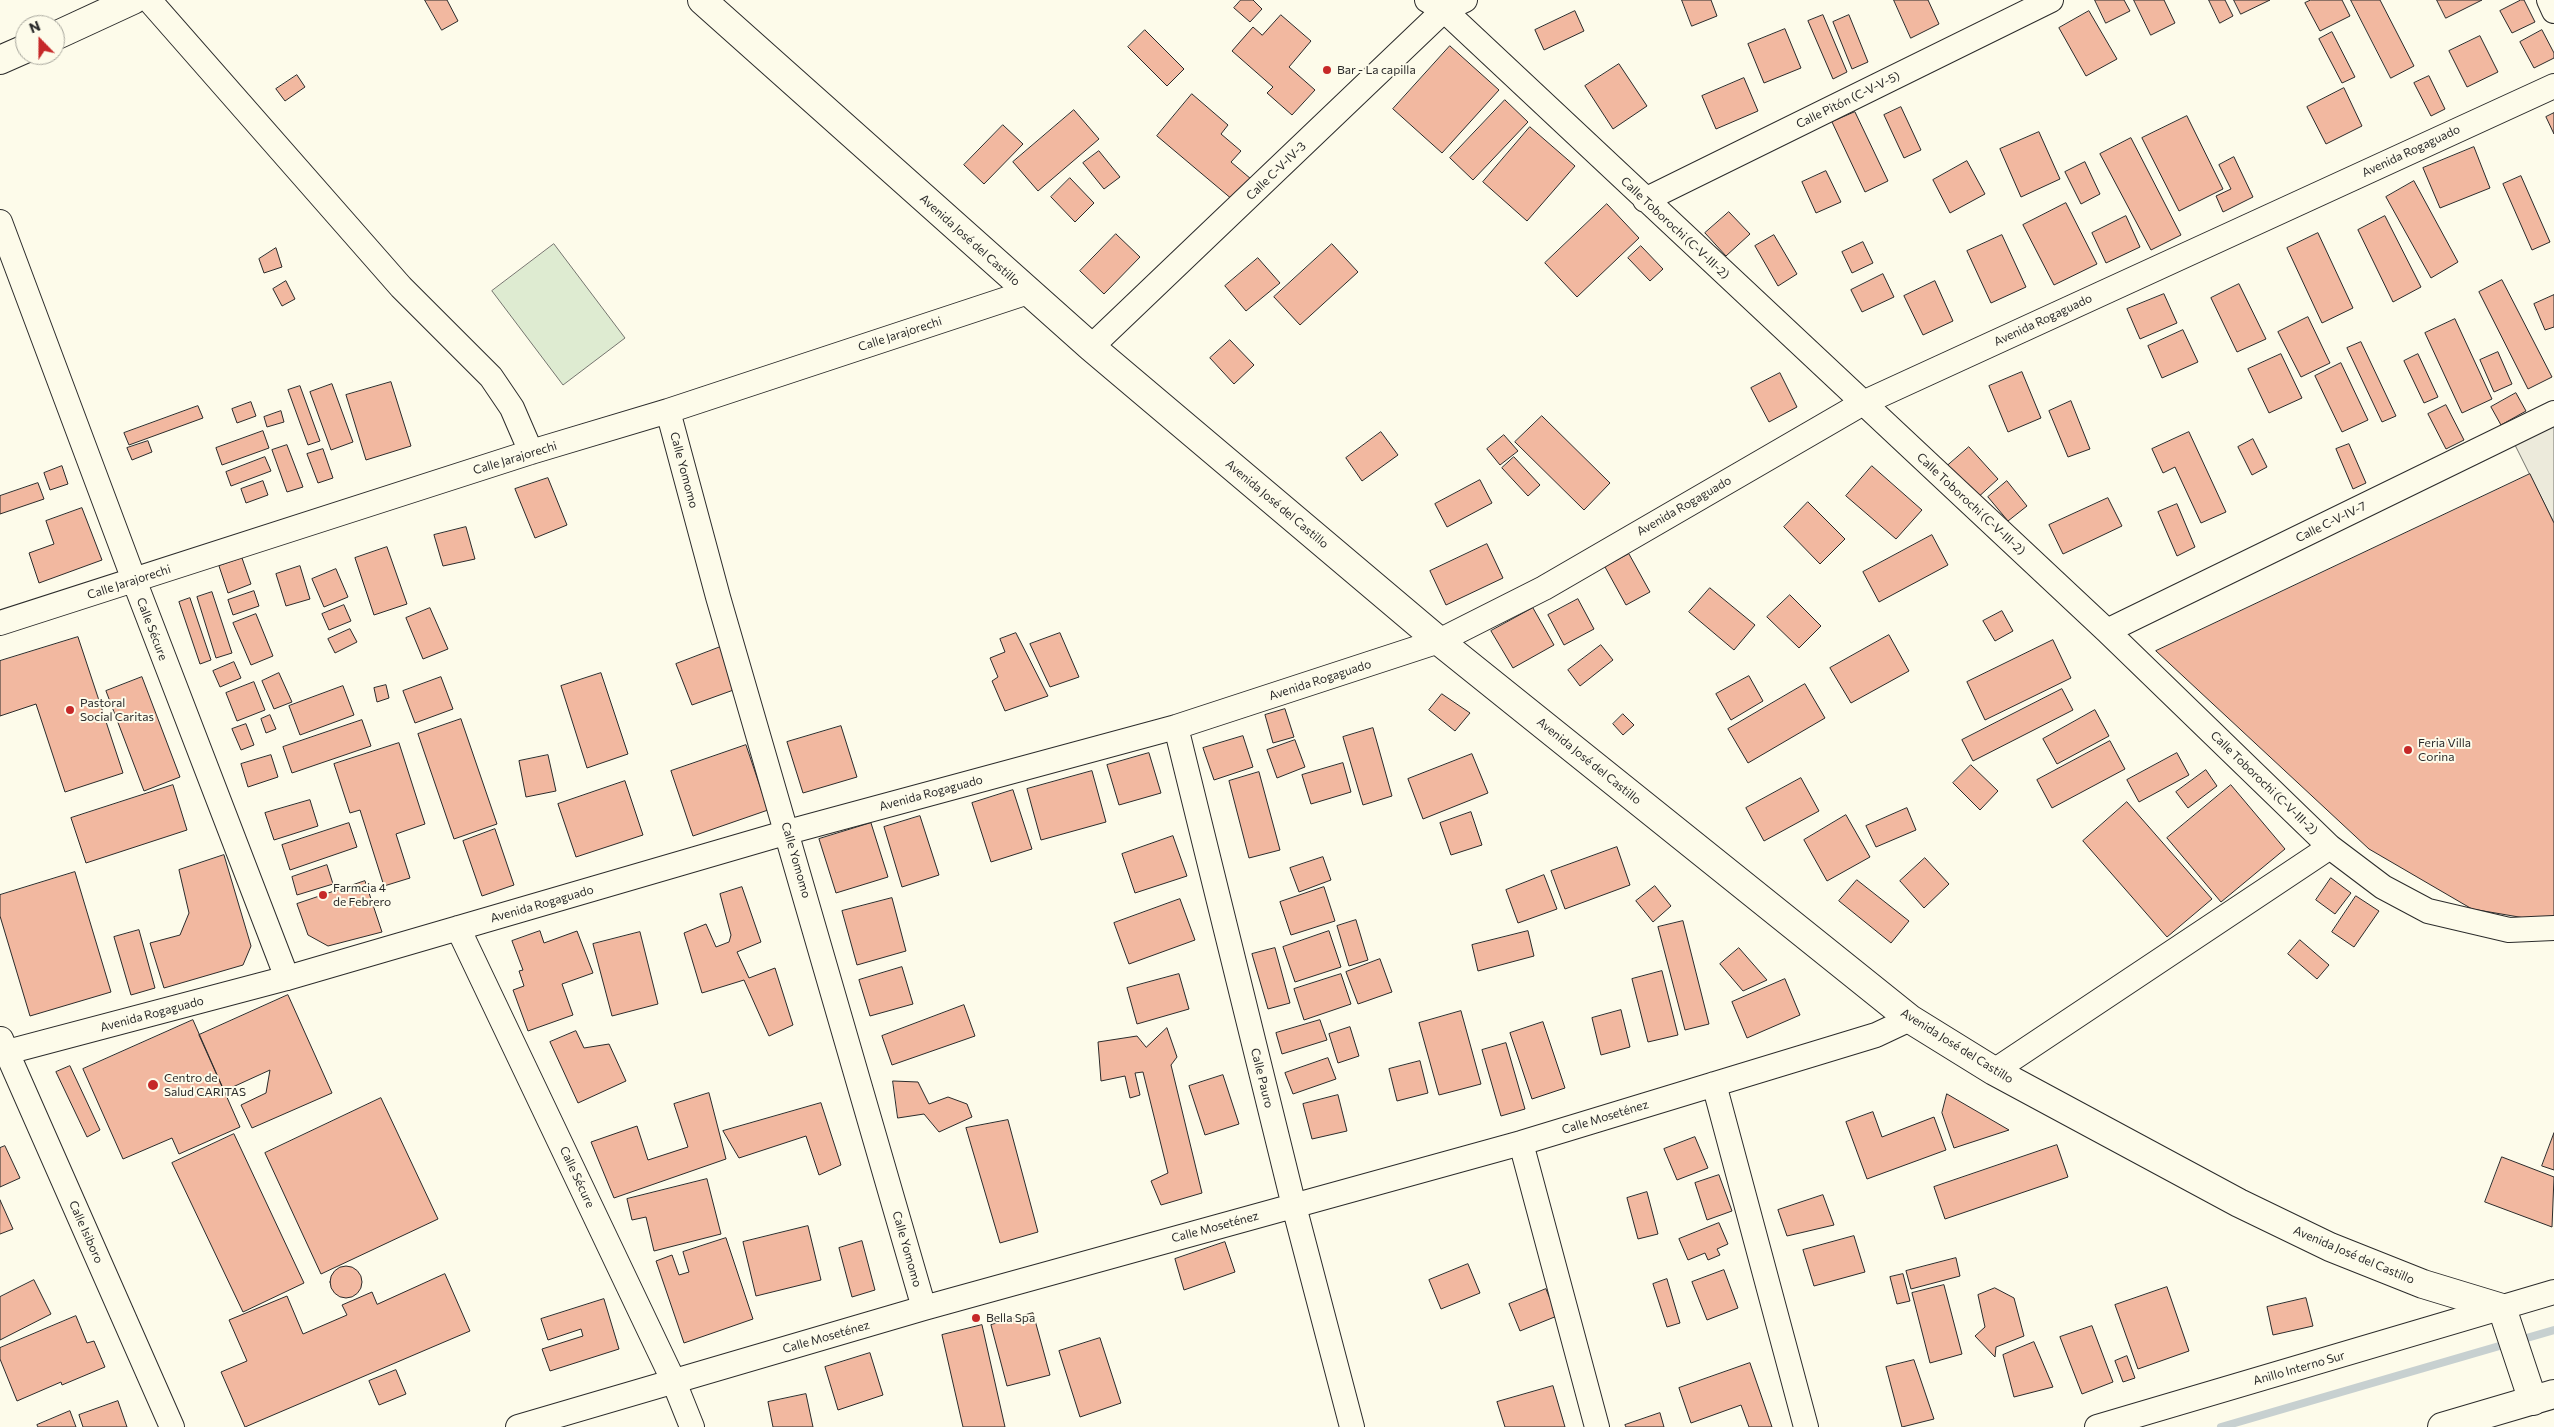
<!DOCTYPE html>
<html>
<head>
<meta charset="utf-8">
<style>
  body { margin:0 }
  #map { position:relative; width:2554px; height:1427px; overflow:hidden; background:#fdfbea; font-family:Commissioner,sans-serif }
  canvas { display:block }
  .north { position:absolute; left:15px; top:15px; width:50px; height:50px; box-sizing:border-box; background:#fdfbea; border:1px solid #a9a89e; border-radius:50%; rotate:338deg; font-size:14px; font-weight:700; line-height:20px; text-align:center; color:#2b2b2b }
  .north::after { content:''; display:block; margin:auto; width:18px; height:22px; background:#c62828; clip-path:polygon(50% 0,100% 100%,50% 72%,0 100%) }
</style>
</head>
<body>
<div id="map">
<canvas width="2554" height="1427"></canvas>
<div class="north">N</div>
</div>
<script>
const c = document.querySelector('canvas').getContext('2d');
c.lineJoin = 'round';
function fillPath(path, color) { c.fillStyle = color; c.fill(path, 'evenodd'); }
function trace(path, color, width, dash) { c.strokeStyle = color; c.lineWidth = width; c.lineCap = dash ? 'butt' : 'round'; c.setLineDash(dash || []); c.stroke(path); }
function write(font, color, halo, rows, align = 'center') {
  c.font = font + ' Commissioner,sans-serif'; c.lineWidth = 4; c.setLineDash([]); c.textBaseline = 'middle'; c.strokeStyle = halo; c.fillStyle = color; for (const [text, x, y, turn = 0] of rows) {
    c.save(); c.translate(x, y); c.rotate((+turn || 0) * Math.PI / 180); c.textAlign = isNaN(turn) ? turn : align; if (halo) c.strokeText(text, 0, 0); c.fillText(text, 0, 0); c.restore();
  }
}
const green = new Path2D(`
  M554,244l71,94 -62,47 -71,-94z`);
fillPath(green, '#deebd1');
trace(green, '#74746e', 1);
const parking = new Path2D(`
  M2554,413v110l-44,-88z`);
fillPath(parking, '#eceadb');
trace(parking, '#74746e', 1);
trace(new Path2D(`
  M2221,1427l333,-97`), '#c7d0d0', 8);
const building = new Path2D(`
  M425,0h22l11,21 -16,9z
  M1241,0h12l9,9 -12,13 -16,-14z
  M1682,0h29l6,16 -25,10z
  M1894,0h34l11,24 -28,14z
  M2095,0h29l6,11 -24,12z
  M2134,0h30l11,23 -24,12z
  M2209,0h16l8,16 -13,7z
  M2234,0h36l-29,14z
  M2311,0h31l8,16 -30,15 -15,-28z
  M2351,0h29l34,66 -23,12z
  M2437,0h45l-36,18z
  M2521,0h3l11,22 -23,11 -12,-22z
  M1575,11l9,20 -40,19 -9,-20z
  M2089,11l28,48 -31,17 -27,-48z
  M1281,15l30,26 -22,26 26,23 -23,25 -25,-22 6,-6 -41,-36 21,-24 9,8z
  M1823,15l24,57 -14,7 -25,-58z
  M1849,15l19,47 -16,7 -19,-47z
  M1785,29l16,39 -37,15 -16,-39z
  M1145,30l39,39 -17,17 -39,-39z
  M2542,30l12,23v5l-20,10 -14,-26z
  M2332,32l23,45 -13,6 -23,-44z
  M2480,36l18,36 -31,15 -18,-36z
  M1450,46l49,44 -57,63 -49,-44z
  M1619,64l28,42 -34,23 -28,-43z
  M297,75l8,12 -20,14 -9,-12z
  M2429,76l16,33 -14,7 -17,-33z
  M1744,78l14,33 -42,18 -14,-33z
  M2344,88l18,38 -36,18 -19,-37z
  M1192,94l36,31 -7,9 20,17 -10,11 20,17 -18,21 -76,-64z
  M1505,100l23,22 -55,58 -23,-22z
  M1901,107l20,43 -17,8 -20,-43z
  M1074,110l25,29 -61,52 -25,-29z
  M1855,112l33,69 -23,11 -33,-70z
  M2554,113v21l-8,-17z
  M2187,116l36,73 -44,22 -37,-73z
  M1003,125l20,19 -39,40 -20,-19z
  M1530,127l45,39 -48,55 -44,-39z
  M2039,132l21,47 -39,18 -21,-48z
  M2131,138l50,97 -30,15 -51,-96z
  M2474,147l16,41 -50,20 -17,-40z
  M1099,151l21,26 -16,12 -21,-26z
  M2234,157l19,40 -30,15 -7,-16 15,-7 -12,-24z
  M1967,161l18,33 -35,19 -17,-33z
  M2085,162l15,32 -19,10 -16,-32z
  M1826,171l15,31 -25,11 -14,-31z
  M2521,176l29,66 -18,8 -29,-66z
  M1070,178l24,25 -19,19 -24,-25z
  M2414,181l44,81 -27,16 -45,-81z
  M2066,203l31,61 -43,21 -31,-60z
  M1607,204l32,34 -62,59 -32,-34z
  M1729,212l21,22 -24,22 -21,-23z
  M2126,216l14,31 -34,16 -14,-30z
  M2385,216l36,71 -28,15 -35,-72z
  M2318,233l35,75 -31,15 -35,-75z
  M1116,234l24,23 -36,37 -24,-23z
  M1774,235l23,39 -19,12 -23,-40z
  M2002,235l24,52 -35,16 -24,-52z
  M1863,242l10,21 -21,10 -10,-21z
  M1332,244l26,28 -58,53 -26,-28z
  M1641,246l22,23 -13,12 -22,-23z
  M276,248l6,19 -18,6 -5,-14z
  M1258,258l22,25 -34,28 -21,-25z
  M1883,274l11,23 -32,15 -11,-22z
  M2502,280l50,97 -24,12 -49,-97z
  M286,281l9,18 -13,7 -9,-17z
  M1935,281l18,40 -30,14 -19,-39z
  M2239,284l27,55 -29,13 -26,-54z
  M2164,294l13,29 -37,16 -13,-30z
  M2554,295v32l-9,3 -11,-26z
  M2308,317l22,46 -29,14 -23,-45z
  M2455,319l37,80 -30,14 -37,-80z
  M2183,330l15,32 -36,16 -14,-32z
  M1230,340l24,25 -20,19 -24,-26z
  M2361,342l35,74 -14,6 -35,-74z
  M2498,352l14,32 -18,8 -14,-32z
  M2281,354l21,44 -33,15 -21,-44z
  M2418,354l20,43 -14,6 -20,-42z
  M2341,363l27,57 -26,12 -27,-56z
  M2022,372l19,46 -33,14 -19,-46z
  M1780,373l17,34 -28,15 -18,-34z
  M391,382l20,64 -45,14 -20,-65z
  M332,384l21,58 -22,8 -21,-58z
  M300,386l20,55 -12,4 -20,-55z
  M2516,393l10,18 -25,14 -10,-18z
  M2071,401l19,48 -22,8 -19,-46z
  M251,402l5,14 -19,7 -5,-14z
  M2446,405l18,35 -18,9 -18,-35z
  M198,406l5,12 -74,27 -5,-12z
  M281,411l3,11 -17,5 -3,-10z
  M1542,416l68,67 -26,27 -69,-68z
  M263,431l6,17 -47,17 -6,-17z
  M1381,432l17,23 -36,26 -16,-23z
  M2189,432l37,80 -25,11 -26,-56 -12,6 -11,-24z
  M1504,435l14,16 -18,14 -13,-16z
  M2253,439l14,28 -15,8 -14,-28z
  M148,441l4,11 -20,8 -5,-12z
  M2349,444l17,39 -13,6 -17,-40z
  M287,445l16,42 -16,5 -15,-42z
  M1969,447l29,32 -23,21 -29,-33z
  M323,449l10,29 -15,5 -11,-29z
  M265,457l6,14 -40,15 -5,-14z
  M1514,457l26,28 -12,11 -26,-28z
  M62,466l6,18 -18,6 -6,-17z
  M1872,466l50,44 -26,29 -50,-43z
  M2530,474l24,49v400l-82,-14 -103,-60 -213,-198z
  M548,478l19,47 -32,13 -20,-49z
  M1480,480l12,23 -45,24 -12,-23z
  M263,481l5,14 -22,8 -5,-14z
  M2007,481l20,25 -19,15 -20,-24z
  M38,483l6,16 -44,15v-18z
  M2108,498l14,28 -59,28 -14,-29z
  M1808,502l37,37 -25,25 -36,-37z
  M2177,504l18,43 -18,9 -19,-44z
  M82,508l20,52 -63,23 -10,-30 25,-9 -8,-23z
  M466,527l9,32 -32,7 -9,-31z
  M1932,535l16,30 -69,37 -16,-30z
  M1487,544l16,34 -57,27 -16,-34z
  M387,547l20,57 -33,11 -19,-57z
  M1629,554l21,38 -24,13 -21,-38z
  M242,558l9,26 -23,9 -9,-27z
  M300,566l10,33 -24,7 -10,-32z
  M336,569l12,28 -24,10 -12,-28z
  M1710,588l45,37 -21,25 -45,-38z
  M254,591l5,15 -26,9 -5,-15z
  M212,592l20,61 -16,5 -19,-61z
  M1790,595l31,31 -22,22 -32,-31z
  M190,598l21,62 -11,4 -21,-62z
  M1578,599l16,30 -30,16 -16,-30z
  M344,605l7,16 -22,9 -7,-16z
  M430,608l18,41 -25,10 -17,-41z
  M1533,608l21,37 -41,23 -22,-37z
  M2002,611l11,20 -18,10 -12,-20z
  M256,614l17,42 -22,9 -18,-42z
  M350,629l7,13 -22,11 -7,-14z
  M1016,633l32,63 -43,15 -13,-30 6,-4 -8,-19 15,-6 -5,-13z
  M1060,633l19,44 -29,10 -20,-43z
  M1889,635l20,36 -58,32 -21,-35z
  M78,637l45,136 -58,19 -29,-88 -36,12v-55z
  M2053,640l18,38 -86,42 -18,-38z
  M1601,645l12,15 -33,26 -12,-16z
  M723,646l16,42 -47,17 -16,-41z
  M234,662l7,16 -21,9 -7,-16z
  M279,673l13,29 -18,7 -12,-28z
  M601,673l27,81 -41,14 -26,-82z
  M1749,676l14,25 -32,19 -15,-26z
  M142,677l38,100 -36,14 -38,-100z
  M441,677l12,32 -38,14 -12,-32z
  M254,682l11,28 -28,11 -11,-28z
  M1805,684l20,34 -77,45 -20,-34z
  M386,685l3,13 -12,4 -3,-14z
  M343,686l11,29 -54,20 -11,-29z
  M2062,689l11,21 -100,51 -11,-21z
  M1442,694l28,19 -15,18 -26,-21z
  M1285,709l9,28 -21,6 -8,-28z
  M2095,710l14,26 -52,28 -14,-25z
  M1623,714l11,11 -11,10 -10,-11z
  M270,715l6,14 -10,4 -5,-14z
  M461,719l36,105 -43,15 -36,-105z
  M362,720l9,26 -79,27 -9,-26z
  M246,724l8,21 -13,5 -9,-21z
  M841,726l16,51 -54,16 -16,-51z
  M1373,728l19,68 -29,9 -20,-68z
  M1243,736l10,31 -39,13 -11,-32z
  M1295,740l10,27 -28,11 -10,-28z
  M2110,741l15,28 -73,39 -15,-28z
  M399,743l26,81 -29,10 14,44 -26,8 -24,-76 -10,3 -16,-49z
  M746,745l22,65 -75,26 -22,-65z
  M1149,753l12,40 -42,12 -12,-40z
  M2177,753l12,22 -50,27 -12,-22z
  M1472,754l16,39 -65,26 -15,-40z
  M271,755l7,22 -30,10 -7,-23z
  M548,755l8,36 -30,6 -7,-36z
  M1343,763l8,29 -40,12 -9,-29z
  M1971,765l27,26 -18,19 -27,-27z
  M2206,770l11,16 -29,22 -12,-16z
  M1092,771l14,51 -65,18 -14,-51z
  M1259,772l21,78 -31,8 -20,-77z
  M1801,778l18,33 -55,30 -18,-33z
  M625,781l18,54 -67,22 -18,-53z
  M173,785l14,45 -101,33 -15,-45z
  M2231,785l54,64 -64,53 -54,-64z
  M1013,790l19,59 -41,13 -19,-59z
  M310,800l8,26 -44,14 -9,-27z
  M2127,802l85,97 -45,38 -84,-96z
  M1907,808l9,22 -40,17 -10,-21z
  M1471,812l11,33 -31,10 -11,-32z
  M1846,815l24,42 -43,24 -23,-41z
  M920,816l19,59 -37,12 -18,-60z
  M349,823l8,24 -67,23 -8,-25z
  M871,823l17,54 -52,16 -17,-54z
  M495,829l19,56 -32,11 -19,-55z
  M1173,836l14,40 -52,17 -13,-39z
  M1617,847l13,38 -65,24 -14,-38z
  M224,855l27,91 -8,19 -79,23 -14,-45 30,-8 9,-22 -10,-43z
  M1323,857l8,23 -32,12 -9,-24z
  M1925,858l24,26 -25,24 -24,-27z
  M327,865l6,19 -36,11 -5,-18z
  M75,872l36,120 -81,24 -30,-100v-21z
  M1544,875l13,34 -39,14 -12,-33z
  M2331,878l20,15 -16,21 -19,-14z
  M1857,880l52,41 -18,22 -52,-42z
  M365,881l17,51 -54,14 -20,-11 -11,-31z
  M1655,886l16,20 -18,16 -17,-21z
  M742,887l19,55 -24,10 12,26 26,-10 18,57 -24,11 -25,-56 -42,13 -18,-60 22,-9 10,23 13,-5 2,-7 -11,-41z
  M1324,887l11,34 -44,14 -11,-33z
  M2356,896l23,15 -25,36 -22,-15z
  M892,898l14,53 -49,14 -15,-54z
  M1180,899l15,41 -66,24 -15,-41z
  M1356,920l12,40 -19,6 -12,-40z
  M1683,921l26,103 -24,6 -27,-103z
  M139,930l16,58 -24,7 -17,-58z
  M540,931l4,12 33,-12 16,42 -31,11 11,31 -45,16 -15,-41 11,-4 -5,-15 4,-1 -11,-29z
  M1329,931l12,36 -46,15 -12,-35z
  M1528,931l6,25 -56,15 -6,-26z
  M640,932l18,72 -46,12 -19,-72z
  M2300,940l29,25 -12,14 -29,-25z
  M1275,948l15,55 -22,6 -16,-55z
  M1739,948l28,32 -24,11 -23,-27z
  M1380,959l12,33 -34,12 -12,-32z
  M902,967l11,37 -43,12 -11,-36z
  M1662,971l16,64 -30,7 -16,-63z
  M1179,974l10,35 -52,15 -10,-36z
  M1341,974l10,30 -47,16 -10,-31z
  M1785,979l15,36 -53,23 -15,-36z
  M288,995l44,98 -80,35 -11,-23 25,-12 4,-23 -46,21 -25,-56z
  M964,1005l11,31 -83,29 -10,-29z
  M1621,1010l9,37 -29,8 -9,-37z
  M1461,1011l20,73 -42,11 -20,-72z
  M193,1020l47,107 -61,27 -7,-16 -49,21 -40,-90z
  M1320,1020l7,20 -45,14 -6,-21z
  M1543,1022l22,66 -33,11 -22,-66z
  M1350,1027l9,29 -21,7 -9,-29z
  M1167,1028l10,29 -6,8 31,128 -41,12 -10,-24 17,-8 -25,-101 -8,1 5,22 -10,3 -5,-22 -24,5 -3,-39 39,-6 9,11z
  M576,1031l8,17 25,-4 17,37 -48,22 -28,-61z
  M1506,1043l19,66 -24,7 -19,-66z
  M1328,1058l8,21 -43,15 -8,-21z
  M1420,1061l8,32 -31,8 -8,-32z
  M70,1066l30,64 -13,7 -31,-65z
  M1223,1075l16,49 -34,11 -16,-49z
  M893,1081l25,1 11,22 19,-7 19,7 5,13 -33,15 -15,-18 -26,4z
  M709,1093l17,66 -112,39 -23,-56 46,-16 11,34 40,-13 -14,-43z
  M1947,1094l62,36 -55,18 -12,-35z
  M1338,1095l9,36 -35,8 -9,-35z
  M381,1098l57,121 -117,55 -56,-121z
  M821,1103l20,62 -22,10 -13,-39 -67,22 -16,-27z
  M1873,1112l9,25 52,-20 12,33 -79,29 -21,-57z
  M1008,1120l30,112 -38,11 -34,-115z
  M2554,1133v37l-12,-4z
  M234,1134l70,149 -61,29 -71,-149z
  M1695,1137l13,31 -31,12 -13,-31z
  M2057,1145l11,32 -123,42 -11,-32z
  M5,1146l15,32 -20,9v-39z
  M2502,1157l52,20 -2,50 -67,-25z
  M1719,1175l13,36 -25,9 -12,-37z
  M707,1179l14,55 -67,17 -8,-34 -14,3 -5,-21z
  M1647,1192l11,42 -20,5 -11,-41z
  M1823,1195l11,30 -47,11 -9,-26z
  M0,1200l13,29 -13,5z
  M1719,1223l9,21 -11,5 3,6 -12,5 -3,-7 -17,7 -9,-21z
  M808,1226l13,54 -65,16 -13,-54z
  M1854,1236l11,36 -51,14 -11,-36z
  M726,1238l27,81 -69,24 -28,-82 16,-6 7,20 10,-3 -6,-20z
  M862,1241l13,49 -23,7 -13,-49z
  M1225,1242l10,30 -51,18 -9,-31z
  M1956,1258l4,18 -49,13 -5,-18z
  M1468,1264l12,29 -39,16 -12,-29z
  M330 1282a16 16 0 1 1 32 0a16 16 0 1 1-32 0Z
  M1724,1270l14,38 -31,12 -15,-38z
  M445,1274l25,57 -225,96 -24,-55 26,-11 -18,-41 58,-24 16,38 44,-19 -5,-10 30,-13 5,12z
  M1903,1274l7,27 -13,3 -7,-27z
  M1667,1279l13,44 -13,4 -14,-43z
  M34,1280l17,34 -51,26v-43z
  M1944,1285l18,69 -32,9 -18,-70z
  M2167,1287l22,64 -51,18 -23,-64z
  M1995,1288l19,10 10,38 -28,11 -1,10 -20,-21 10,-9 -7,-32z
  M1546,1289l11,27 -37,15 -11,-27z
  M2306,1298l7,28 -40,9 -6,-28z
  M604,1299l15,50 -69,22 -8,-22 41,-13 -2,-7 -33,11 -7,-21z
  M1033,1313l17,62 -43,11 -16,-61z
  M76,1316l11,27 7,-2 11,26 -43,18 -1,-3 -44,19 -17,-42v-11z
  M982,1325l23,102h-42l-21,-92z
  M2092,1326l21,56 -31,12 -22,-57z
  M1100,1338l21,65 -41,14 -21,-66z
  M2034,1342l19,45 -39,10 -11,-42z
  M870,1353l13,42 -45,15 -13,-43z
  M2127,1356l8,22 -12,4 -8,-21z
  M1914,1360l20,59 -32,8 -16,-60z
  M1750,1363l22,64h-23l-8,-22 -50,18 -12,-35z
  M396,1370l10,24 -27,11 -10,-24z
  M1553,1386l12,41h-60l-8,-25z
  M806,1394l7,33h-40l-5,-25z
  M118,1401l9,26h-44l-4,-12z
  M70,1411l6,16h-38l-1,-2z
  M1660,1413l4,14h-38l-1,-2z`);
fillPath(building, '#f2b8a0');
trace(building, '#2b2b2b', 1);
const street = new Path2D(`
  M149,0l252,287 90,90 21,31 19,44
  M1427,0l17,10 663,621 223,216 53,40 45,24 81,19 45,-2
  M2549,0l5,11
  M1645,200l406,-200
  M0,222l134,358 153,398
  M1091,347l353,-337 21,-10
  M668,411l50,186 206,711
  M0,623l531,-171 137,-41 360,-119
  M2107,631l447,-218
  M1176,727l118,479 58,221
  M458,928l216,454 18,45
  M1,1039l171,388
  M0,1054l287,-76 501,-146 388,-105 263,-86 105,-53 319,-185 691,-317
  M1994,1071l336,-224
  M1714,1084l92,343
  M1521,1143l76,284
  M518,1427l406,-119 597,-165 355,-108 34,-16
  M2097,1427l457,-135`);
const secondary = new Path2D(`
  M702,0l389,347 348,294 471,378 84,52 245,132 91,44 93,37 79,24 31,93
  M55,36l78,-36
  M0,60l25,-11`);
const highway = new Path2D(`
  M2442,1427l112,-33`);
trace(street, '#2b2b2b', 26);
trace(secondary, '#2b2b2b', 30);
trace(highway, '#2b2b2b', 30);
trace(street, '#fdfbea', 24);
trace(secondary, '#fdfbea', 28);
trace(highway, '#fdfbea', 28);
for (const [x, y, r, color] of [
  [1327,70,5,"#c62828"],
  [70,710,5,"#c62828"],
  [2408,750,5,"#c62828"],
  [323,895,5,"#c62828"],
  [153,1085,6,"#c62828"],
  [976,1318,5,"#c62828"]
]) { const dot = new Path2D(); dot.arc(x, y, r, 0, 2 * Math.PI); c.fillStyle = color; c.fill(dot); trace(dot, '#fdfbea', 2); }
write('12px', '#2b2b2b', '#fdfbea', [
  ["Bar - La capilla",1337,70],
  ["Pastoral",80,703],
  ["Social Caritas",80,717],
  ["Feria Villa",2418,743],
  ["Corina",2418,757],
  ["Farmcia 4",333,888],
  ["de Febrero",333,902],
  ["Centro de",164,1078],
  ["Salud CARITAS",164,1092],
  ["Bella Spa",986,1318]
], 'left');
write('12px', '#2b2b2b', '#fdfbea', [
  ["Calle Pitón (C-V-V-5)",1848,100,-26],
  ["Avenida Rogaguado",2411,151,-25],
  ["Calle C-V-IV-3",1276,171,-44],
  ["Calle Toborochi (C-V-III-2)",1675,228,43],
  ["Avenida José del Castillo",970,240,42],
  ["Avenida Rogaguado",2043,320,-25],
  ["Calle Jarajorechi",900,334,-18],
  ["Calle Jarajorechi",515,458,-17],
  ["Calle Yomomo",684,470,75],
  ["Avenida José del Castillo",1277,504,40],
  ["Calle Toborochi (C-V-III-2)",1971,504,43],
  ["Avenida Rogaguado",1684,506,-30],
  ["Calle C-V-IV-7",2331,522,-26],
  ["Calle Jarajorechi",129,582,-18],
  ["Calle Sécure",152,629,69],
  ["Avenida Rogaguado",1320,680,-18],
  ["Avenida José del Castillo",1589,761,39],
  ["Calle Toborochi (C-V-III-2)",2264,783,44],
  ["Avenida Rogaguado",931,793,-15],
  ["Calle Yomomo",796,860,74],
  ["Avenida Rogaguado",542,904,-16],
  ["Avenida Rogaguado",152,1014,-15],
  ["Avenida José del Castillo",1957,1046,32],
  ["Calle Pauro",1262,1078,76],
  ["Calle Moseténez",1605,1117,-17],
  ["Calle Sécure",577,1177,65],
  ["Calle Moseténez",1215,1227,-15],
  ["Calle Isiboro",86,1232,66],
  ["Calle Yomomo",907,1249,74],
  ["Avenida José del Castillo",2354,1255,23],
  ["Calle Moseténez",826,1337,-16],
  ["Anillo Interno Sur",2299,1368,-16]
]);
</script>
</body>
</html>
